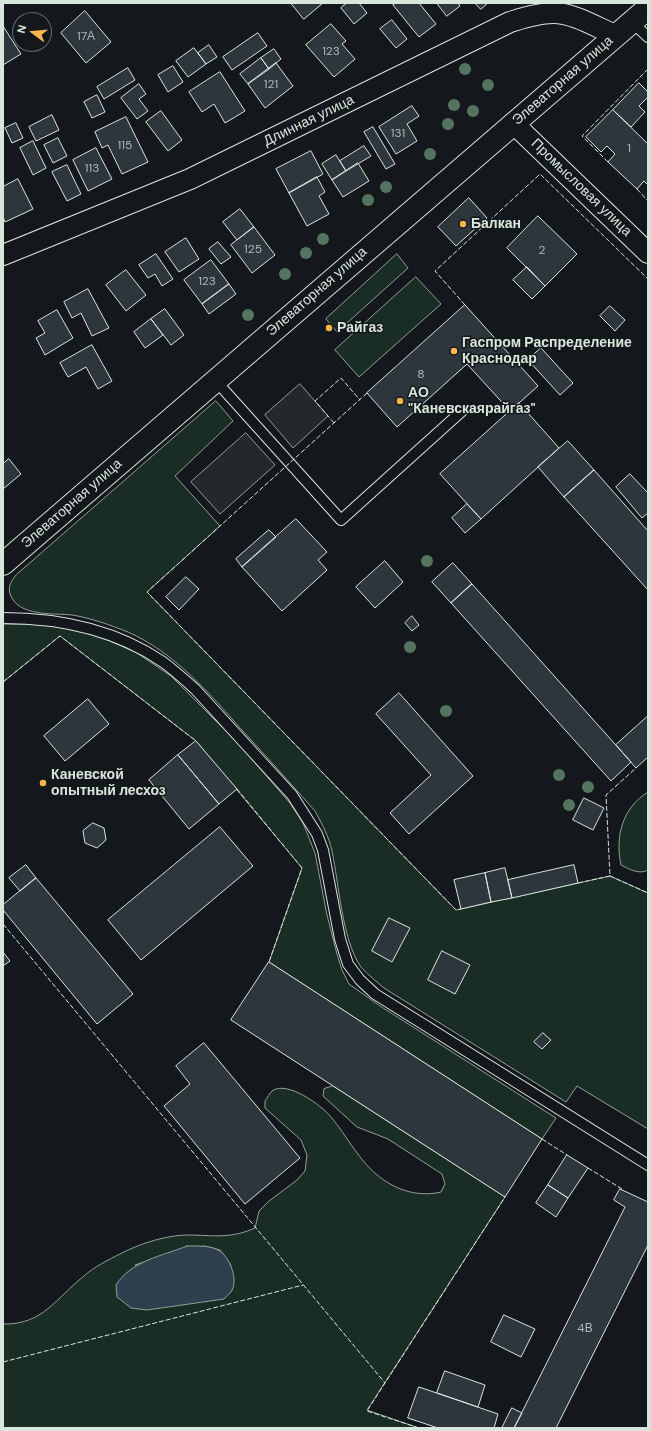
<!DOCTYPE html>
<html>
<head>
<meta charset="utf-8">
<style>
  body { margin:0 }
  #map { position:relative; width:651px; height:1431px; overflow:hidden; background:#14181c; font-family:"DM Sans",sans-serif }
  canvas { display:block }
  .frame { position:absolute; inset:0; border:4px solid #d8e6dc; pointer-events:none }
  .north { position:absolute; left:12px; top:12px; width:40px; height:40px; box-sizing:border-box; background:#14181c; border:1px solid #626a69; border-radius:50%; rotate:286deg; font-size:11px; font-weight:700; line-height:16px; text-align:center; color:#d8e6dc }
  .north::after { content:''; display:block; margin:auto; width:14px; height:18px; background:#ffb74d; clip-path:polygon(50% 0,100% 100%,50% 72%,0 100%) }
</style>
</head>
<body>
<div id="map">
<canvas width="651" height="1431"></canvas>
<div class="frame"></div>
<div class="north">N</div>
</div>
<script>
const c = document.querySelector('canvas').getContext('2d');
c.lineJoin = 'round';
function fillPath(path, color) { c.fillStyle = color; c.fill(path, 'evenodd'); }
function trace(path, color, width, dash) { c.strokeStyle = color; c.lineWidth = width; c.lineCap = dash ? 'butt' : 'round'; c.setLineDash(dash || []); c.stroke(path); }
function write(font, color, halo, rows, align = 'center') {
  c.font = font + ' "DM Sans",sans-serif'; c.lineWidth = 3; c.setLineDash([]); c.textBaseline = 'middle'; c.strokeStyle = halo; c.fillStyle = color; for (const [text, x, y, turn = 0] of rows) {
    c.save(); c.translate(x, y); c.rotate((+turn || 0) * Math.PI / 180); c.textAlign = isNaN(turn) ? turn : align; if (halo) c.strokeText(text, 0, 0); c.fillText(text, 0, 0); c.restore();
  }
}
const green = new Path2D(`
  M397,254l11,14 -71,64 -11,-13z
  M416,277l25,27 -82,73 -24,-27z
  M216,401l17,20 -58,55 45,50 -73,66 309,318 154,-34 38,17v236l-71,-43 -11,16 -182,-114c-8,-7 -16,-13 -23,-21 -19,-27 -22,-83 -29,-116 -3,-14 -10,-27 -17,-40 -24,-27 -48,-54 -73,-81 -34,-38 -67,-77 -114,-98 -18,-7 -37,-14 -56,-17 -19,-2 -54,2 -62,-21 -2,-8 1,-13 6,-19z
  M3,624h37l37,6 33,11 27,12 34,23 64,64 55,63 13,20 12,30 12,62 10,39 5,16 7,14 31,22 176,112 -14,21 -273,-177 33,-94 -106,-127 -136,-105 -57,46z
  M648,792v78c-9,5 -19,-1 -27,-5 -6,-28 1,-57 27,-73z
  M333,1086l172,111 -138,213 52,18h-416v-104c40,1 53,-26 81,-48 10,-9 24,-16 36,-22 21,-11 49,-20 73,-19 23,1 40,3 62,-7l4,-17 10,-10 28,-21 8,-9 2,-16 -6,-15 -36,-32v-7c2,-3 5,-8 7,-10 15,-11 49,14 59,26 17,20 28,45 50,61 17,13 39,19 60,14l4,-8 -3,-10 -54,-35 -31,-12 -34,-31 1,-7zM205,1246l15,4 11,15h-96l24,-8z`);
fillPath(green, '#1a2d24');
trace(green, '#939e99', 1);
const parking = new Path2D(`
  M300,384l28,32 -35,32 -28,-33z
  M246,433l29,32 -55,49 -29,-32z`);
fillPath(parking, '#24282b');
trace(parking, '#939e99', 1);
const water = new Path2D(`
  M187,1246c11,0 21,-1 31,4 12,6 21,31 13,42 -2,2 -5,5 -7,7l-77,11 -16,-2 -14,-11 -1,-12c15,-24 46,-29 71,-39z`);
fillPath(water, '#2f3f4d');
trace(water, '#939e99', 1);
const building = new Path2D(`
  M291,3h32l-19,16z
  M347,3h12l8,10 -13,11 -13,-16z
  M396,3h23l17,21 -17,13 -26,-32z
  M437,3h21l2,3 -13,10z
  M475,3h13l-7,6z
  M85,11l26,31 -25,21 -25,-30z
  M392,20l15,19 -11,9 -16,-19z
  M331,24l15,17 -4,3 13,15 -21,18 -28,-32z
  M3,26l18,28 -18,11z
  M258,33l9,13 -35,24 -9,-13z
  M209,45l8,12 -11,7 -8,-11z
  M194,48l12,16 -18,13 -12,-16z
  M274,49l7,10 -12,10 -8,-11z
  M261,58l8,11 -21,15 -8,-10z
  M276,63l17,23 -28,22 -17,-24z
  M173,66l10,16 -15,10 -10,-17z
  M128,68l7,12 -31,19 -7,-12z
  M220,72l25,39 -20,12 -11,-19 -12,8 -13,-20z
  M639,83l9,9v5l-9,9 6,6 -14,15 -18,-17z
  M139,84l7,10 -7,5 9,12 -11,8 -16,-21z
  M97,95l8,17 -13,6 -8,-16z
  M412,106l7,10 -12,8 10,17 -21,13 -17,-27z
  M613,110l35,34v41l-4,-4 -7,8 -29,-27 7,-8 -8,-8 -6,6 -15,-15z
  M161,111l21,29 -14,11 -22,-29z
  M52,115l7,15 -23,11 -7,-14z
  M126,117l22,45 -26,12 -14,-29 -6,3 -7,-16z
  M16,123l7,15 -11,5 -7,-15z
  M373,127l22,37 -9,5 -22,-37z
  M58,138l9,18 -14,7 -9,-18z
  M33,141l13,27 -13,7 -13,-27z
  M364,146l7,10 -25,15 -6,-10z
  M96,148l16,31 -24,12 -15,-31z
  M311,151l12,23 -34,19 -13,-24z
  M336,155l10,16 -14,9 -10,-16z
  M358,163l11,18 -26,16 -11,-17z
  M67,165l14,29 -14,7 -15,-29z
  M317,177l8,15 -6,4 10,18 -22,12 -18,-33z
  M18,179l15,30 -28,13 -2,-5v-30z
  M469,198l18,20 -31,28 -18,-19z
  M240,209l14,18 -17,13 -14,-18z
  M538,216l39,38 -32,32 -38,-38z
  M254,227l21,28 -23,18 -21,-28z
  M186,238l13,21 -20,13 -14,-20z
  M218,242l13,15 -10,7 -12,-15z
  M156,254l17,25 -11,7 -7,-12 -7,4 -9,-13z
  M211,260l18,24 -27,20 -18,-24z
  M527,267l18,19 -13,13 -19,-19z
  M126,270l20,25 -20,16 -20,-26z
  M229,284l7,10 -27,20 -7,-10z
  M88,289l21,39 -17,8 -11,-23 -9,5 -8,-16z
  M465,305l73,81 -28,25 -43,-47 -70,63 -30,-34z
  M610,306l15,14 -10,11 -15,-15z
  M165,309l19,26 -13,10 -20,-26z
  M57,310l16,28 -28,17 -9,-17 9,-5 -7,-12z
  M151,319l12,16 -18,13 -11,-16z
  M92,345l20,36 -14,8 -12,-22 -18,10 -8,-14z
  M541,348l32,35 -13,12 -32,-35z
  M519,403l40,45 -78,71 -41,-45z
  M568,441l26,29 -30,27 -26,-30z
  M9,459l12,15 -18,15v-25z
  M594,470l54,61v59l-84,-93z
  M630,474l18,19v20l-6,5 -26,-31z
  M467,504l14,15 -16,14 -13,-15z
  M296,519l31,33 -9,8 9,10 -45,41 -40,-44z
  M269,530l7,7 -34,30 -6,-8z
  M385,561l18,21 -28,26 -19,-21z
  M453,563l19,21 -21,19 -19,-21z
  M186,577l13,12 -20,21 -13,-13z
  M472,584l159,178 -20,19 -160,-178z
  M412,616l7,9 -7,6 -7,-8z
  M399,693l74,83 -64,58 -19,-21 41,-38 -55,-61z
  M88,699l21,25 -44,37 -21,-25z
  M648,716v41l-12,11 -20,-23z
  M196,741l41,48 -18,15 -41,-49z
  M178,755l41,49 -30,25 -40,-49z
  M584,798l20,10 -11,22 -20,-10z
  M93,823l11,5 2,12 -9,8 -12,-5 -2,-12z
  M220,827l33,39 -112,94 -33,-40z
  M26,865l10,13 -16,13 -11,-13z
  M574,865l4,18 -66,15 -4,-18z
  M505,868l7,30 -21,4 -6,-29z
  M485,873l6,29 -30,7 -7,-29z
  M36,878l97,116 -36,30 -94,-114v-5z
  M389,918l21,10 -18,34 -20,-11z
  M442,951l28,14 -15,29 -27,-14z
  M3,952l7,9 -7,5z
  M269,962l273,177 -37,58 -274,-177z
  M543,1033l8,7 -9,9 -8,-7z
  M204,1043l96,115 -55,46 -81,-98 26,-22 -14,-18z
  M567,1155l21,13 -20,30 -20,-13z
  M548,1185l20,13 -12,19 -20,-14z
  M620,1189l28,13v43l-92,183h-42l111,-221 -11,-7z
  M504,1315l31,14 -14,28 -30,-15z
  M445,1371l40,14 -7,22 -41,-14z
  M419,1387l79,27 -4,14h-56l-30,-10z
  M512,1408l10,5 -8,15h-12z`);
fillPath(building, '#2c363c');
trace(building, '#d8e6dc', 1);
const service = new Path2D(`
  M632,22l16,15
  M215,380l126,140 121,-109
  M3,618c56,0 113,12 160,44 11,8 22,18 32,27l97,106 25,39 6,16 17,89 8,25 12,16 15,14 273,171`);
const minor = new Path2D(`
  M513,123l135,130
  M3,255l187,-76 320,-157c13,-4 28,-9 43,-9 21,0 43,14 62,22`);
const tertiary = new Path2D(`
  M3,564l645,-556`);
trace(service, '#d8e6dc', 12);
trace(minor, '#d8e6dc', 22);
trace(tertiary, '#d8e6dc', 24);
trace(service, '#14181c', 10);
trace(minor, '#14181c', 20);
trace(tertiary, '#14181c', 22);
trace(new Path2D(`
  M608,162l-26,-26 66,-67
  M637,189l11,12
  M465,305l-30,-34 105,-97 108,105
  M367,393l-220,199 309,318 5,-1
  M334,423l-19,-22 26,-23 19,22
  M3,682l57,-46 136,105
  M237,789l65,79 -33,94
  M610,876l38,17
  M578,883l32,-7 -4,-81 30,-27
  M3,924l382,459
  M542,1139l25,16
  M588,1168l34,21
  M3,1362l300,-77
  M419,1428l-52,-17 138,-214`), '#d8e6dc', 1, [5, 2]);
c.fillStyle = '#55745f';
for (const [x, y] of [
  [465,69],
  [488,85],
  [454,105],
  [473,111],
  [448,124],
  [430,154],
  [386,187],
  [368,200],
  [323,239],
  [306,253],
  [285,274],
  [248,315],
  [427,561],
  [410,647],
  [446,711],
  [559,775],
  [588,787],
  [569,805]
]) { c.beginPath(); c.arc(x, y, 6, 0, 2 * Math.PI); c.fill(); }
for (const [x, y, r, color] of [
  [463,224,4,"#ffb74d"],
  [329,328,4,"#ffb74d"],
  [454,351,4,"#ffb74d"],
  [400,401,4,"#ffb74d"],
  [43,783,4,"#ffb74d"]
]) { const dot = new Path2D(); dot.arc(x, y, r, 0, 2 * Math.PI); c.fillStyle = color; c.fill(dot); trace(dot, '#14181c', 1.5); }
write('12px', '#adbab4', null, [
  ["17А",86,37],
  ["123",331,52],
  ["121",271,85],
  ["131",398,134],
  ["115",125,146],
  ["1",629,149],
  ["113",92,169],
  ["125",253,250],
  ["2",542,251],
  ["123",207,282],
  ["8",421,375],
  ["4В",585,1329]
]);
write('14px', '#d8e6dc', '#14181c', [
  ["Элеваторная улица",563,81,-41],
  ["Длинная улица",309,121,-26],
  ["Промысловая улица",581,188,44],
  ["Элеваторная улица",317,292,-41],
  ["Элеваторная улица",72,504,-41]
]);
write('bold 14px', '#d8e6dc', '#14181c', [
  ["Балкан",471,224],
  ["Райгаз",337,328],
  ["Гаспром Распределение",462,343],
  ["Краснодар",462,359],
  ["АО",408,393],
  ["\"Каневскаярайгаз\"",408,409],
  ["Каневской",51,775],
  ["опытный лесхоз",51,791]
], 'left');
</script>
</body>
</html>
